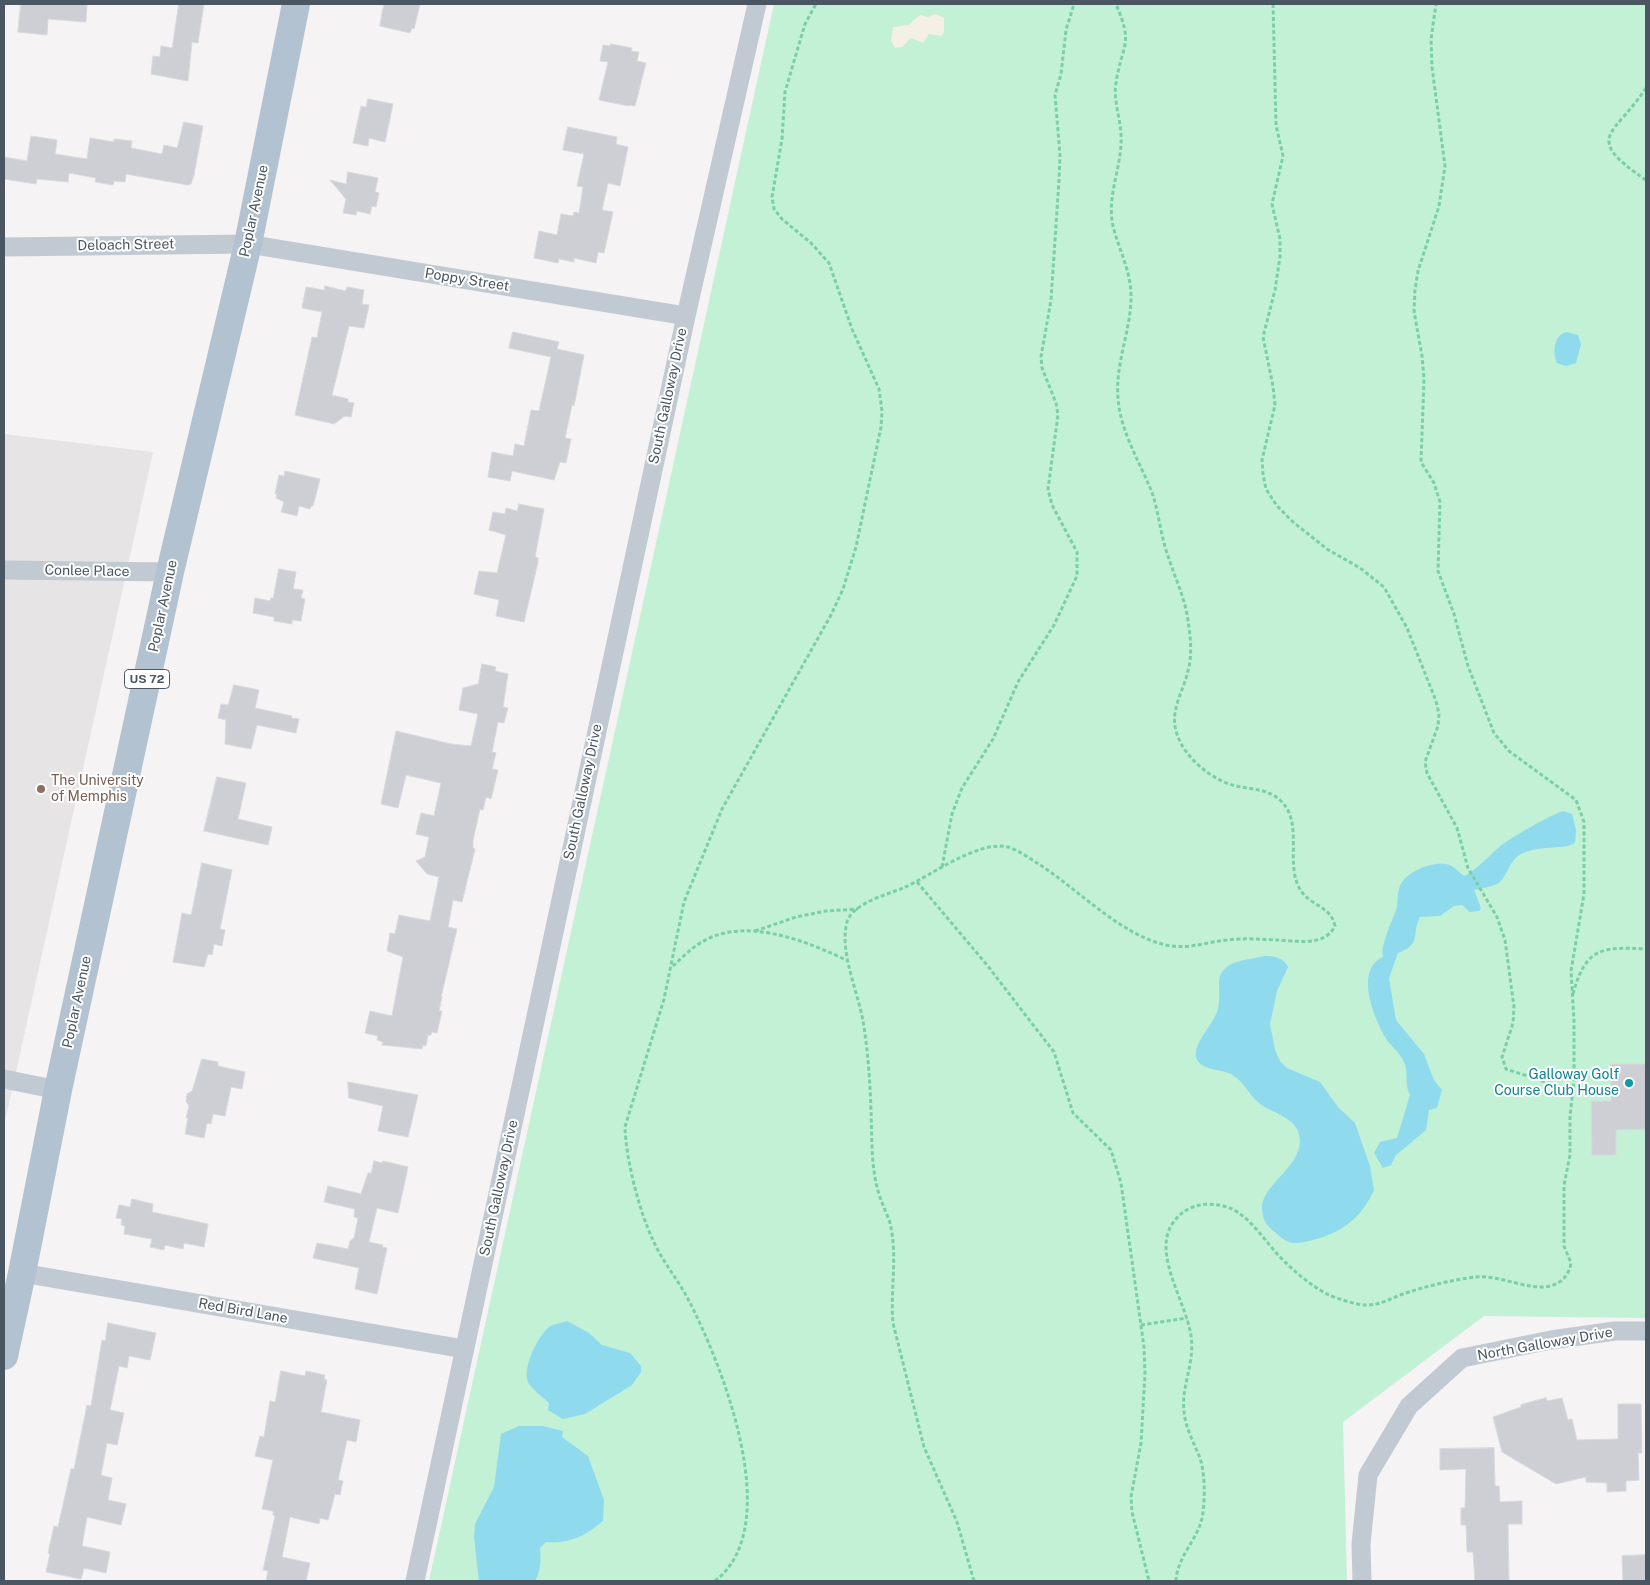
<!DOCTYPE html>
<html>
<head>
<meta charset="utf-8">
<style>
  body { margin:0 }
  #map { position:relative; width:1650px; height:1585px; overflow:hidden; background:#f5f3f3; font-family:"Public Sans",sans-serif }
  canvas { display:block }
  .frame { position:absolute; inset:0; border:5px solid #4a5661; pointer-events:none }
</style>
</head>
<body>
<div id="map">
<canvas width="1650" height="1585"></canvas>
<div class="frame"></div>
</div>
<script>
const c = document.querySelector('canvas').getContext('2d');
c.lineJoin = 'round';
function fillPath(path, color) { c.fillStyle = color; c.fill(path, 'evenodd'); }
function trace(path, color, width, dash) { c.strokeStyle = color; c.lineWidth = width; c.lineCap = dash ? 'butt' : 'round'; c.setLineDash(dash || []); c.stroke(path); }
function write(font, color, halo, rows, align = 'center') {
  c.font = font + ' "Public Sans",sans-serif'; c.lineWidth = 4; c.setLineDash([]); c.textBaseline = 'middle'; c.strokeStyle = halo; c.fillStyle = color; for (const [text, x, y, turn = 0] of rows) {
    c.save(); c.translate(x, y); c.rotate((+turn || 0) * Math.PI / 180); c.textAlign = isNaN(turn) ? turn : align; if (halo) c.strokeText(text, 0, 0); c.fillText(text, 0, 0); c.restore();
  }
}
fillPath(new Path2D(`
  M4,434l149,18 -149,674z`), '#e6e4e5');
fillPath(new Path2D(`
  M774,4h872v1314l-162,-2 -141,106 4,159h-918z`), '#c3f1d5');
fillPath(new Path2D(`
  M935,14l9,4v14l-2,4 -13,-2 -6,9 -12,-5 -9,9 -7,1 -4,-7 2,-14 16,-2 11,-10 8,2z`), '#f5f0e5');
fillPath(new Path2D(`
  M1567,332l11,3 3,9 -5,19 -10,3 -9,-3c-5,-10 -3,-29 10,-31z
  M1563,811l9,3 4,16 -1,13 -7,3c-14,2 -38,1 -50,10 -9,6 -13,25 -21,28 -6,3 -16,4 -23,6l7,18 -2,3 -9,1 -8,-7 -8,1 -14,10 -20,1c-9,18 2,27 -22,36l-9,25 7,42 28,34 10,26 8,10 -5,18 -8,2 -3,20 -30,25 -5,10 -8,3 -9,-15 6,-11 17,-4 13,-43c-6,-11 -1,-22 -6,-33 -4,-10 -14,-16 -19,-25 -11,-20 -31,-67 -2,-80 -3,-10 8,-34 12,-44 4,-8 1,-18 5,-27 6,-15 34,-26 50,-21 6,3 9,8 15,11 13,-8 21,-17 33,-28 10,-9 52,-33 65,-37z
  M1264,956c10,0 19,1 24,11l-11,24 -7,33 5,26 5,11 7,7 33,14 18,25 17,16 15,43 4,24c-12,27 -32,43 -61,50 -17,4 -24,6 -37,-7 -9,-7 -14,-13 -14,-25 0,-26 50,-46 35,-79 -7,-13 -27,-17 -38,-26 -11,-9 -15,-22 -28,-29 -9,-4 -21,-4 -29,-9 -5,-3 -7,-8 -6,-13 1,-12 18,-29 22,-43 2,-9 1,-18 1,-27 2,-23 28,-21 45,-26z
  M567,1321l22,12 13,12 28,8 11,13v6l-9,13 -47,29 -22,5 -15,-9 1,-7c-6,-6 -15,-12 -20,-19 -8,-14 8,-47 20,-57 4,-3 13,-4 18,-6z
  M519,1426h24l20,5 -1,6 26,19 16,44 -1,21c-18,15 -33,23 -57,21l-6,6c1,12 1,23 -5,33h-56l-5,-44 1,-13 19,-37 7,-53z`), '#90daee');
const building = new Path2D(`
  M21,4h66l-1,18 -38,-3 -1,16 -29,-3z
  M179,4h25l-6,39 -6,-1 -4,39 -37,-7 2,-18 7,1 1,-11 11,2z
  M384,4h36l-6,25 -2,-1 -2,5 -30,-7z
  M611,44l21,4 -1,3 8,1 -2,9 9,2 -11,43 -5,-1 -1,1 -30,-6 9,-38 -8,-1 3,-16 7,1z
  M368,99l25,5 -8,38 -16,-4 -1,8 -15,-3 8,-37 5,1z
  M184,122l19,4 -9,49 -3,9 -3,1 -62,-11 -1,8 -11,-1 -1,4 -18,-3 1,-4 -27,-5 -1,9 -31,-3 -1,5 -32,-5v-22l23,4 4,-25 26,4 -2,14 32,5 3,-21 24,4v-3l18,2 -1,7 31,6 2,-9 13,3z
  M568,127l49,10 -1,7 12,3 -8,39 -12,-3 -6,27 11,2 -9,41 -6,-1 -2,11 -22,-5v4l-15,-3 -1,4 -24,-5 5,-27 18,4 4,-21 12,2 1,-4 5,1 4,-26 -6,-1 7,-32 -21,-4z
  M348,172l30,6 -3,14 4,1 -3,14 -4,-1 -2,8 -13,-3 -1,4 -13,-2 3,-14 -16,-19 16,4z
  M325,286l21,5 1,-4 17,3 -2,14 7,1 -5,23 -15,-2 -17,69 16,4v3l6,1 -3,14 -6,-1 -11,8 -39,-9 17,-78 5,1 5,-26 -20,-4 4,-21 18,3z
  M513,332l46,10 -2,7 27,6 -10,51 -2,-1 -7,33 6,1 -5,24 -6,-1 -6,18 -42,-9 -2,10 -22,-4 4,-25 21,4 2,-12 9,2 7,-36 8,1 12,-54 -42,-9z
  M285,471l35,8 -7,27h-2l-1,3 -11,-3 -2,10 -16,-4 3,-10 -8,-4 1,-4h-2l4,-19 5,1z
  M519,504l25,5 -9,48 3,1v4l-14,60 -28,-6 3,-16 -25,-6 5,-23 18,2 9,-38 -17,-5 4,-18 12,2 1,-6 11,3z
  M279,569l17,3 -3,17 10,1 -2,8 4,1 -4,22 -9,-1v4l-18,-3v-4l-21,-4 2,-15 15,3 1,-3h2z
  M482,664l14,3 -1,4 13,3 -5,33 5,1 -4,15 -6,-1 -6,30 4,1 -4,16 6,1 -7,29 -5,-2 -3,13 -3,-1 -7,31v8l2,1 -13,53 -9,-2 -5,27 9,2 -16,68h1l-3,14h3l-5,22 -5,-1 -1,3h-3l-2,11 -3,-1 -1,4 -40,-4 1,-3 -6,-2 1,-4 -13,-3 5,-22 22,5 11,-59 -16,-6 3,-18 5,1 4,-19 31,6 9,-44 -12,-3 -11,-13 9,-4 4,-20 -13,-3 5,-21 13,3 7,-33 -35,-8 -8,33 -17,-4 15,-73 55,13 20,2 7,-32 -19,-4 4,-22 15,-4z
  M234,685l25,5 -4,18 37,8 -1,2 8,1 -3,14 -39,-8 -6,24 -26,-5 1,-24 -8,-2 3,-14 7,1z
  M217,777l29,6 -8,36 34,8 -4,18 -64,-14z
  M202,863l30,7 -12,59 5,1 -3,16 -8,-2 -2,11 -4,-1 -4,13 -31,-5 9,-49 9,2z
  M202,1059l16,3v4l27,6 -3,17 -11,-2 -6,29 -12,-2 -2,10 -4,-1 -3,15 -19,-4 3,-16h-2l3,-12 -3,-5 1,-7 5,-3z
  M1611,1064h35v65l-30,1v25h-24l-1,-54h20z
  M348,1082l70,13 -10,42 -30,-6 5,-25 -34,-8z
  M374,1161l8,2 1,-2 25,6 -10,46 -21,-5 -8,34 14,3 -1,2 5,1 -10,46 -22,-5 4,-21 -46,-10 4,-15 31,6 2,-8 4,-3 4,-20 -4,-1 1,-8 -31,-7 4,-16 33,8 7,-21h3z
  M132,1199l21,5 -1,8 56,12 -4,23 -20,-4 -1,6 -18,-4 -1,5 -14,-3 2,-8 -28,-5 1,-8 -4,-1 1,-6 -6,-1 3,-13 11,2z
  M108,1323l48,10 -6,27 -21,-4 -2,12 -8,-2 -9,44 14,3 -7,32 -10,-2 -6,32 11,3 -4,22 18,4 -5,21 -34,-8 -5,29 28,6 -4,21 -22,-5 -3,11 -35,-7 4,-18 -2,-1 6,-27 4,1 13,-58h3l13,-64 4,1 11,-66 3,1z
  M281,1371l24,5 1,-5 19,4 -1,4 3,1 -6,32 39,8 -4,22 -9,-2 -9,40 5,1 -3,14 -5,-1 -7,26 -8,-2 -1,6 -29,-7 -8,40 28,6 -4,18h-40l2,-10 -5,-1 12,-54 -2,-1v-4l-11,-2 11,-49 -18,-4 5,-20 4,1 6,-36 5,1z
  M1546,1398l1,3 15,-3 6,22 4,-1 5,21 41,-1v-35h23l1,49h-4l1,27 -13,1v10l-19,1v-9l-21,-1v-5l-30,7 -54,-32 -9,-35 28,-10v-2z
  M1494,1448l1,38h4l1,16 22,-1v23h-14l1,57h-34l-2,-29h-6l-1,-27h-5v-17h4l1,-39 -26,1v-21z
  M1646,1555v26h-23l-1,-25z`);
fillPath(building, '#cdcfd5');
trace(building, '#d7d9de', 1);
trace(new Path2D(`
  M1273,4l3,121 7,31 -11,48 8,35v18l-5,33 -12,47 10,49 2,19 -13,55 1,14 3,15 11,17 16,16 34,27 33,19 24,19 23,41 29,73 3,13 -1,12 -13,36 2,11 30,55 11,40 29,49 8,23 9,67 -1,16 -11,34 4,12 67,22
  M1646,88c-31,48 -65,48 0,92
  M942,867l10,-53 10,-26 31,-49 25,-57 36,-57 23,-49v-24l-25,-47 -4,-16 10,-74 -2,-12 -14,-35 -1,-11 10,-57 8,-120 1,-25 -5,-60 6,-21 5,-44 8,-26
  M917,882l70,83 67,87 19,61 38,37 10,33 23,164 1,27 -4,69 -10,54 1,15 17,69
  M755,931l41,-14 30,-6 32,-2
  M673,966c9,-8 18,-18 29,-24 43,-26 105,-1 146,19
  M1573,994c13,-48 30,-47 73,-45
  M1141,1325l46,-7
  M715,1581c72,-55 6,-219 -27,-282 -11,-21 -26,-38 -35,-59 -14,-29 -27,-81 -28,-113l39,-128 20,-97 38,-93 109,-194 12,-26 13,-42 25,-120 1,-16 -3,-22 -27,-60 -23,-66 -18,-20 -29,-24 -8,-10 -2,-12 10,-58 3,-47 20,-68 11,-20
  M974,1581l-17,-59 -33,-75 -31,-124c-3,-32 5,-67 -3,-100 -4,-12 -10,-23 -13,-36 -6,-24 -5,-51 -6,-76 -1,-31 -3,-60 -8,-90 -5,-29 -24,-70 -16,-99 6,-19 39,-27 56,-34 28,-12 74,-48 105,-41 10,3 21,11 29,16 40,25 83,72 129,82 21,5 40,-3 61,-5 16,-2 32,-1 48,0 20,0 49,8 60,-14 -4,-20 -24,-20 -34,-35 -17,-26 3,-66 -19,-89 -14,-15 -35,-12 -53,-18 -24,-9 -50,-32 -54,-58 -3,-19 9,-37 13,-55 5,-19 2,-38 -1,-57 -4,-20 -13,-39 -19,-58 -8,-22 -9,-45 -17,-66 -12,-29 -31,-60 -33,-92 -3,-35 13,-67 13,-102 0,-25 -12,-46 -18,-70 -7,-30 10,-61 8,-92 -1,-17 -8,-35 -5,-51 6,-40 18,-37 0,-79
  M1176,1581c1,-26 25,-44 27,-69 2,-17 2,-38 -3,-54 -6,-15 -15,-31 -16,-47 -3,-25 11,-47 7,-75 -4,-31 -36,-78 -21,-108 11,-22 34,-28 57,-21 22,7 38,35 54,51 14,14 29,27 46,36 11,5 29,11 40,11 14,0 24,-7 36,-11 20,-7 52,-15 73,-17 25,-2 53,14 74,9 12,-3 19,-11 21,-23l-7,-17v-61l6,-30v-39l4,-35v-60l-3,-50 13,-77v-72l-8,-22 -67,-49 -15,-18 -26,-67 -14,-52 -16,-43 2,-69 -6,-19 -13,-21 3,-83 -2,-23 -8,-45 1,-21 3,-19 21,-65 6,-40 -13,-99 -1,-28 5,-35`), '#7ad0a6', 3, [4, 2.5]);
trace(new Path2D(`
  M4,247l244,-3 438,72
  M4,570l166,2
  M4,1079l54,11
  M22,1273l442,76
  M415,1581l271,-1265 71,-312
  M1362,1581l-1,-37 7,-69 41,-69 53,-48 89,-18 64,-9h31`), '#c1cad2', 19);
trace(new Path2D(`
  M4,1356l18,-83 36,-183 112,-518 78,-328 48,-240`), '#b3c2d1', 28);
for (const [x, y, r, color] of [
  [41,789,5,"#8d6e63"],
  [1629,1083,5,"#0f9aa8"]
]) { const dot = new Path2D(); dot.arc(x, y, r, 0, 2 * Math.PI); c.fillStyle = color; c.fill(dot); trace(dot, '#fff', 2); }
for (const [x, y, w] of [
  [147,679,45]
]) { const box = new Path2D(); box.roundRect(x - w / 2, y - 9.5, w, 19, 4); c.fillStyle = '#fff'; c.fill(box); trace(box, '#4a5661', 1); }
write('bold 12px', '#4a5661', null, [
  ["US 72",147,679]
]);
write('14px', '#4a5661', '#fff', [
  ["Poplar Avenue",254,211,-78],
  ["Deloach Street",126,245,-1],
  ["Poppy Street",467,280,9],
  ["South Galloway Drive",668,396,-78],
  ["Conlee Place",87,571,1],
  ["Poplar Avenue",163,606,-78],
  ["South Galloway Drive",583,792,-78],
  ["Poplar Avenue",77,1002,-78],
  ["South Galloway Drive",499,1188,-78],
  ["Red Bird Lane",243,1311,10],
  ["North Galloway Drive",1545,1344,-10]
]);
write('14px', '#785e54', '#fff', [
  ["The University",51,781],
  ["of Memphis",51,797]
], 'left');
write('14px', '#0d838f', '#fff', [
  ["Galloway Golf",1619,1075],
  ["Course Club House",1619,1091]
], 'right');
</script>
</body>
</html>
